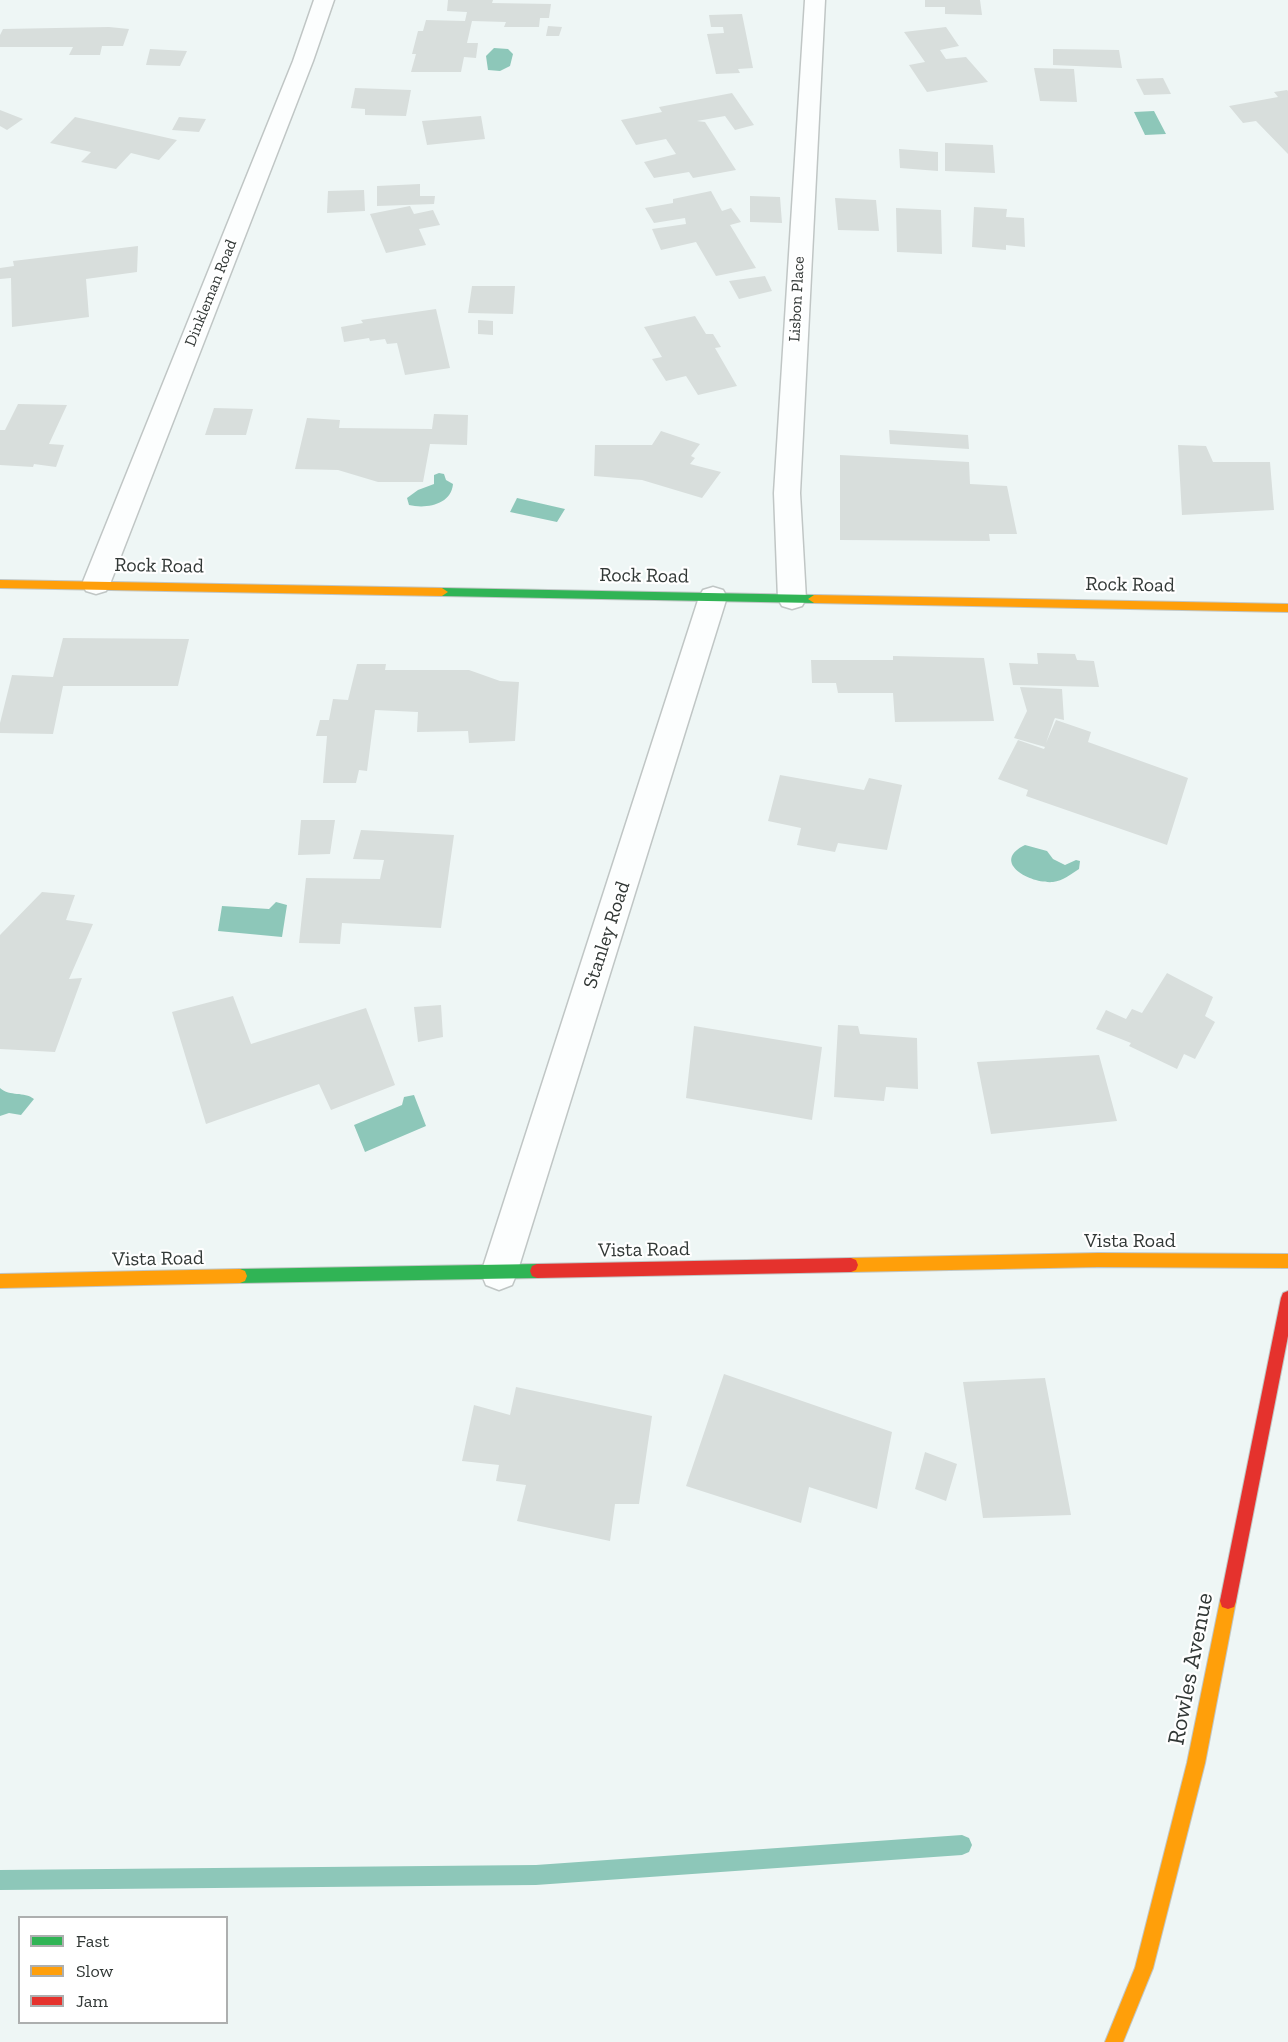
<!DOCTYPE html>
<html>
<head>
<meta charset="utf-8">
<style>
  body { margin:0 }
  #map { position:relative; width:1288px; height:2042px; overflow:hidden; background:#eef6f5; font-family:"Zilla Slab",serif }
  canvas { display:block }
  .legend { position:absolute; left:18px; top:1916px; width:210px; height:108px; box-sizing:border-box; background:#fff; border:2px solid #adafaf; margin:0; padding:8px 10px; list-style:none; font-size:18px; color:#323836 }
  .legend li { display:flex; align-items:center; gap:12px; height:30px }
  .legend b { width:30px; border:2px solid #adafaf }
</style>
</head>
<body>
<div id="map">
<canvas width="1288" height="2042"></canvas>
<ul class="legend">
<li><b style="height:8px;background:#30b455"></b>Fast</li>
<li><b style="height:8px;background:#ff9f0a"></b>Slow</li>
<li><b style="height:8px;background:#e5322d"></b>Jam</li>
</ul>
</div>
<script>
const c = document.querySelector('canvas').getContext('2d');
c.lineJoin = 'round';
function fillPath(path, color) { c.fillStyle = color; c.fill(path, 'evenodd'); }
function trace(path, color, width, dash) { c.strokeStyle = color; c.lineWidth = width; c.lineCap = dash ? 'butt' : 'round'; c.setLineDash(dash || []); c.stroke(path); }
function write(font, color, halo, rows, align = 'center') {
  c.font = font + ' "Zilla Slab",serif'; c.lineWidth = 4.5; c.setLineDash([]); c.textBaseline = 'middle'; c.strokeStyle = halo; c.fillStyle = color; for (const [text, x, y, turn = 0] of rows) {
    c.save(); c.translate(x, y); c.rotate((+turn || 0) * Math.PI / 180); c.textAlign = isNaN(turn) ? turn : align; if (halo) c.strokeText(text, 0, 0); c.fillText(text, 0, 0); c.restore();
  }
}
fillPath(new Path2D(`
  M494,48l14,1 5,5 -3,12 -10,5 -12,-1 -2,-14z
  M1154,111l12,23 -21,1 -11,-23z
  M439,473l5,1 2,6 7,4c-2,21 -27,25 -44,21l-2,-7 11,-8 16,-6v-9z
  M517,498l48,11 -8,13 -47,-10z
  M1025,845l22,6 6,8 12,6 11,-5 4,1 -1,8c-8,5 -16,12 -26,13 -23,2 -63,-20 -28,-37z
  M276,902l11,3 -5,32 -64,-6 4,-25 47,3z
  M0,1088c10,9 24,3 34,11l-13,16 -12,-2 -9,3z
  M414,1095l12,31 -61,26 -11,-27 48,-20 2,-8z`), '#8dc7b9');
fillPath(new Path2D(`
  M962,1835l7,3 3,7 -3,7 -7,3 -426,30 -536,5v-20l536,-5z`), '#8dc7b9');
fillPath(new Path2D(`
  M448,0h45l-1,3 59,1 -2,14h-9l-1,9h-35l2,-5 -34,-1 -5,22h11l-2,15 -12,-1 -3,15h-50l5,-18h-4l6,-23h5l3,-11 39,1 2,-9 -20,-1z
  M925,0h55l2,15 -37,-1v-7h-20z
  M742,14l11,54 -15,1 2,4 -24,1 -9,-40 17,-1 -1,-6h-12l-2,-12z
  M548,26l14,1 -3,9h-13z
  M109,27l20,2 -6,17h-21l-2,9h-31l4,-8h-73v-12l3,-6z
  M946,27l13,19 -19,4 6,9 20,-2 22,25 -61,10 -18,-27 16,-3 -21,-30z
  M150,49l37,2 -7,15 -34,-1z
  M1053,49l66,1 3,18 -69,-3z
  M1034,68l40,1 3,33 -37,-1z
  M1163,78l8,16 -27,1 -8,-16z
  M355,88l56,2 -5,26 -41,-1v-6l-14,-1z
  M1287,90l1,1v63l-32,-33 -13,2 -14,-17 49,-9 -4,-5z
  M732,93l22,32 -19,5 -10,-14 -28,5 8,1 31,48 -43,8 -4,-6 -35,6 -10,-16 32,-8 -10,-15 -30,6 -15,-25 41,-8 -3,-5z
  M0,110l23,9 -16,11 -7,-4z
  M481,116l4,23 -58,6 -5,-24z
  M75,117l102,23 -18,20 -28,-7 -15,16 -35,-7 10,-10 -41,-9z
  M179,117l27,2 -7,13 -27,-2z
  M945,143l48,2 2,28 -50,-2z
  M899,149l39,3v19l-38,-3z
  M420,184v12h15l-1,8 -57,2v-20z
  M364,190l1,21 -38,2 1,-22z
  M711,191l11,20 9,-3 10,14 -11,3 26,43 -40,8 -20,-34 -35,8 -9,-21 34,-5 -1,-6 -31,5 -9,-15 28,-5v-4z
  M750,196l30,1 2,26 -32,-1z
  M835,198l41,2 3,31 -41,-1z
  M410,206l4,8 19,-4 7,15 -21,4 7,16 -40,8 -16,-39z
  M974,207l33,2 -1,8 18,1 1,29 -19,-2v5l-34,-3z
  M896,208l45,2 1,44 -45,-2z
  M138,246l-1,26 -51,7 3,38 -77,10 -1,-49 -11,1v-11l14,-2 -1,-5z
  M765,276l7,15 -33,8 -10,-18z
  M472,286h43l-2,28 -45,-1z
  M436,309l14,59 -45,7 -8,-32 -10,1 -2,-5 -15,2 -1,-3 -25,4 -3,-15 22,-4 -2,-3z
  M695,316l11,18h7l8,13 -6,1 22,38 -39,9 -12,-19 -20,5 -14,-22 10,-2 -18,-30z
  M478,320l15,1v14l-15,-1z
  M18,404l49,1 -18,39 15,1 -8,22 -22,-3 -1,3 -33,-2v-35h5z
  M214,408l39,1 -7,26h-41z
  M434,414l34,1 -1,30 -37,-1 -7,38h-45l-40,-12 -43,-1 12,-51 33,2 -1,8 93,1z
  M889,430l79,5 1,14 -79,-5z
  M661,431l39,13 -9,12 4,2 -5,6 31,8 -19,26 -60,-18 -48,-4 1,-31h57z
  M1178,445l28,1 7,16h57l4,48 -92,5z
  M840,455l129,7 1,22 37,2 10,48h-28l1,7 -150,-1z
  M63,638l126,1 -11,47h-115l-10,48 -53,-1v-10l12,-48 41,2z
  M1037,653l38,1 2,6 17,1 5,26 -86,-2 -4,-22 29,1z
  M893,656l91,2 10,63 -99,1 -2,-29h-55l-2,-10h-24l-1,-23h82z
  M357,664h29l-1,6h84l31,11 19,1 -4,59 -46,2 -1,-12 -51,1 1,-20 -43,-2 -8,61 -8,-1 -3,13h-33l4,-47h-11l4,-16h9l4,-21 15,1z
  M1020,687l42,2 2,31 -9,-2 -1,2 -8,23 10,-23 35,12 -3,10 100,36 -21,67 -141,-49 2,-6 -30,-11 20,-39 26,9 1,-2 -31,-9 13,-27z
  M780,775l84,15 5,-12 33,7 -15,65 -49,-7 -3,9 -38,-7 4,-17 -33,-7z
  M301,820h34l-5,34 -32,1z
  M361,830l93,5 -13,93 -99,-5 -2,21 -41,-1 7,-65 74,1 4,-19 -31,-1z
  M42,892l33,3 -9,25 27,4 -24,55 13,-1 -27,74 -55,-3v-114z
  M1167,973l46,24 -8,19 10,6 -20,37 -11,-5 -7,15 -48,-23 2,-3 -35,-14 10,-19 20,9 6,-10 10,4z
  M233,996l18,48 115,-36 29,77 -64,25 -12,-26 -113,40 -34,-112z
  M441,1005l2,32 -25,5 -4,-35z
  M838,1025l20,1 2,8 57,4 1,51 -32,-2 -2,14 -50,-4z
  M694,1026l128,21 -10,73 -126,-22z
  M1099,1055l18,66 -126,13 -14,-72z
  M724,1374l168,58 -15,77 -68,-22 -8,36 -115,-37z
  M1045,1378l26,137 -88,3 -20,-136z
  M516,1387l136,29 -13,88h-24l-5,37 -93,-20 9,-36 -30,-4 3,-16 -37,-4 12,-56 36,10z
  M925,1452l32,12 -11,37 -31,-12z`), '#d8dedc');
const street = new Path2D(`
  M314,0h20l-21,61 -203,523 -4,7 -10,3 -10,-3 -4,-7 211,-523z
  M805,0h20l-25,493 6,106 -4,7 -10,3 -10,-3 -4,-7 -4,-106z
  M713,587l10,3 4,7 -210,676 -5,12 -13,5 -13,-5 -5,-12 218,-676 4,-7z`);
const fast = new Path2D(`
  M442,588l372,7 6,4 -6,4 -372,-7 -6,-4z
  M537,1264l5,2 2,5 -2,5 -5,2 -297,5 -5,-2 -2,-5 2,-5 5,-2z`);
const slow = new Path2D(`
  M0,580l442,8 6,4 -6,4 -442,-8z
  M814,595l474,9v8l-474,-9 -6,-4z
  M1098,1253l190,1v14l-190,-1 -247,5 -5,-2 -2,-5 2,-5 5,-2z
  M240,1269l5,2 2,5 -2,5 -5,2 -240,5v-14z
  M1228,1593l6,2 2,6 -31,162 -52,205 -30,74h-18l30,-74 52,-205 33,-162 2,-6z`);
const jam = new Path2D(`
  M851,1258l5,2 2,5 -2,5 -5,2 -314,6 -5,-2 -2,-5 2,-5 5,-2z
  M1288,1291v45l-52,265 -2,6 -6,2 -6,-2 -2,-6 61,-303 2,-5z`);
trace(street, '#c0c6c5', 3);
trace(fast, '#c0c6c5', 2);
trace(slow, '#c0c6c5', 2);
trace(jam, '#c0c6c5', 2);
fillPath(street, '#fcfefe');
fillPath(fast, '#30b455');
fillPath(slow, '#ff9f0a');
fillPath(jam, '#e5322d');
write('16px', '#323836', '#fff', [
  ["Dinkleman Road",211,293,-68],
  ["Lisbon Place",797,299,-87]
]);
write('20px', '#323836', '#fff', [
  ["Rock Road",159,566,1],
  ["Rock Road",644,576,1],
  ["Rock Road",1130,585,1],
  ["Stanley Road",607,935,-72],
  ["Vista Road",1130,1241],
  ["Vista Road",644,1250,-1],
  ["Vista Road",158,1259,-1]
]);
write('24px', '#323836', '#fff', [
  ["Rowles Avenue",1191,1669,-79]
]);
</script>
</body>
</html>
